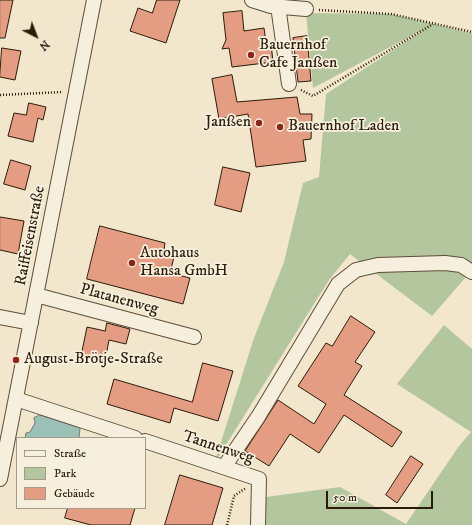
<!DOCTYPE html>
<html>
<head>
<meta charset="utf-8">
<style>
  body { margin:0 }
  #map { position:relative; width:472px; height:525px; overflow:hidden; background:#f2e6cc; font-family:"IM FELL DW Pica",serif }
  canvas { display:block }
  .legend { position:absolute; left:16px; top:437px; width:130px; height:72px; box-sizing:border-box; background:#f7efde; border:1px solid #a59b89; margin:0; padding:5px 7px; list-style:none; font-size:12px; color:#2a1c09 }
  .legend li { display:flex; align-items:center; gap:8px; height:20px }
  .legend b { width:20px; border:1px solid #a59b89 }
  .north { position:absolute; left:16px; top:16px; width:40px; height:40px; -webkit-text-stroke:3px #f7efde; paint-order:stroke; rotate:138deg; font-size:11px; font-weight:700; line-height:16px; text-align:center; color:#2a1c09 }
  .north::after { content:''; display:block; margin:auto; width:14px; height:18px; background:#2a1c09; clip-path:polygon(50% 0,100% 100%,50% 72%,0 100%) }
  .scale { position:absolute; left:326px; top:491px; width:107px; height:18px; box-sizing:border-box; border:2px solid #2a1c09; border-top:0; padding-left:5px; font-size:12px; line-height:14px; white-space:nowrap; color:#2a1c09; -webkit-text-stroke:3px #f7efde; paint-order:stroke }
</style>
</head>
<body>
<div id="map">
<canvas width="472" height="525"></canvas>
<ul class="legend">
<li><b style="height:5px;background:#f7efde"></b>Straße</li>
<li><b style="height:11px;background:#b4c69d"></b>Park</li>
<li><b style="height:11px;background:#e49c82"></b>Gebäude</li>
</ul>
<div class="north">N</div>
<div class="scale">50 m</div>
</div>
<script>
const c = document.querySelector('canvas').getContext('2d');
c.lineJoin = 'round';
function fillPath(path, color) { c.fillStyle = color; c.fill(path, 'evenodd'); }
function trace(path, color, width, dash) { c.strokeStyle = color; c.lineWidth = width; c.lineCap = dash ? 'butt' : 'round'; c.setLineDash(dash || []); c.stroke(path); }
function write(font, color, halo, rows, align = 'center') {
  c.font = font + ' "IM FELL DW Pica",serif'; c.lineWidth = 3.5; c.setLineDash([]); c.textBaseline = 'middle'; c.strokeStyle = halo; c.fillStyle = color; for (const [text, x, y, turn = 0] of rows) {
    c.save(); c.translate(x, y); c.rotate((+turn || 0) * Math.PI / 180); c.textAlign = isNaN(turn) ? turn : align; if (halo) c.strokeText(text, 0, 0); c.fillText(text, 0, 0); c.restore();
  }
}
fillPath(new Path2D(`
  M306,13l85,1 81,19v237l-40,46 -82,-62 -21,26 -115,184 40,-126 30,-76 19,-79 16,-6 7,-83 102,-67 -115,61z
  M444,325l28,24v176h-214l1,-27 81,-11 66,37 53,-78 12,-14 -74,-48z`), '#b4c69d');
const water = new Path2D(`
  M40,415l40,13 -1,10h-54l1,-5 4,-1 5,-9 -1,-5z`);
fillPath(water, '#9bc0b7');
trace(water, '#6e7e71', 1);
const building = new Path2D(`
  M0,0h13l-8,38h-5z
  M157,0h23l-14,43 -36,-12 8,-23 14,5z
  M242,11l2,20 20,-3 2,15h5l2,19 -41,5 -3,-19 -7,1 4,-9 -3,-27z
  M307,36l4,45 -13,1 -5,-44z
  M2,48l19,3 -6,29 -15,-3z
  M232,75l5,27 60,-5 3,17h12l-1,25 -8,1 3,21 -50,6 -8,-53 -29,5 -7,-40z
  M29,103l17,4 -3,13 -5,-2 -5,24 -25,-6 6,-23 12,2z
  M11,160l20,6 -6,24 -21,-6z
  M223,167l27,6 -9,39 -26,-7z
  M0,217l24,4 -6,33 -18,-4z
  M100,226l65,17 -1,7 11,3 -5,20 20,5 -7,26 -96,-25z
  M351,316l24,16 -20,30 7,4 -18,29 58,37 -10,15 -48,-32 -25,38 -29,-19 -21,32 -24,-15 33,-51 36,24 12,-20 -28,-18 28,-43 6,3z
  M107,323l23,6 -4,15 -17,-4 -4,21 -24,-5 6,-29 18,4z
  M203,363l30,8 -15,50 -44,-13 -4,15 -63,-19 7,-25 78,23z
  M411,456l12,8 -26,39 -11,-8z
  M180,475l43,13 -11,37h-47z
  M68,508h67l-5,17h-39l-26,-7z`);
fillPath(building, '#e49c82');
trace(building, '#2a1c09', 1);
const minor = new Path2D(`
  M252,0l19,6 35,3
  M278,6l11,78
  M36,295l158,42
  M0,317l31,6
  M16,399l119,39
  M145,441l114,38 -1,46
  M224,467l34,-50 80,-133 18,-14 22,-5 67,-2 16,2 11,7
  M0,479l94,-479`);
trace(minor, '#5c4e3a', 16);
trace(new Path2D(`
  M319,10l72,4 81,18
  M301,90l12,6 120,-72
  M0,95l63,-3
  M227,525l7,-29 12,-8`), '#2a1c09', 2.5, [1, 2]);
trace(minor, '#f7efde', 14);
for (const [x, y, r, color] of [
  [251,55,4,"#8f2418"],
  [259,123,4,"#8f2418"],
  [280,127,4,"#8f2418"],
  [132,263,4,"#8f2418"],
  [16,360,4,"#8f2418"]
]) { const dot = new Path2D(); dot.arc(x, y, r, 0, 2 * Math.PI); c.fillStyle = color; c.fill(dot); trace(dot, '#f7efde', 1.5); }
write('16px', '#2a1c09', '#f7efde', [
  ["Bauernhof",259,46],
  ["Cafe Janßen",259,64],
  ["Janßen",251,123,"right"],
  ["Bauernhof Laden",288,127],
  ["Autohaus",140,254],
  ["Hansa GmbH",140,272],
  ["August-Brötje-Straße",24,360]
], 'left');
write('16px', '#2a1c09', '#f7efde', [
  ["Raiffeisenstraße",31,236,-79],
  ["Platanenweg",119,300,15],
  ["Tannenweg",218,448,18]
]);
</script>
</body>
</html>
